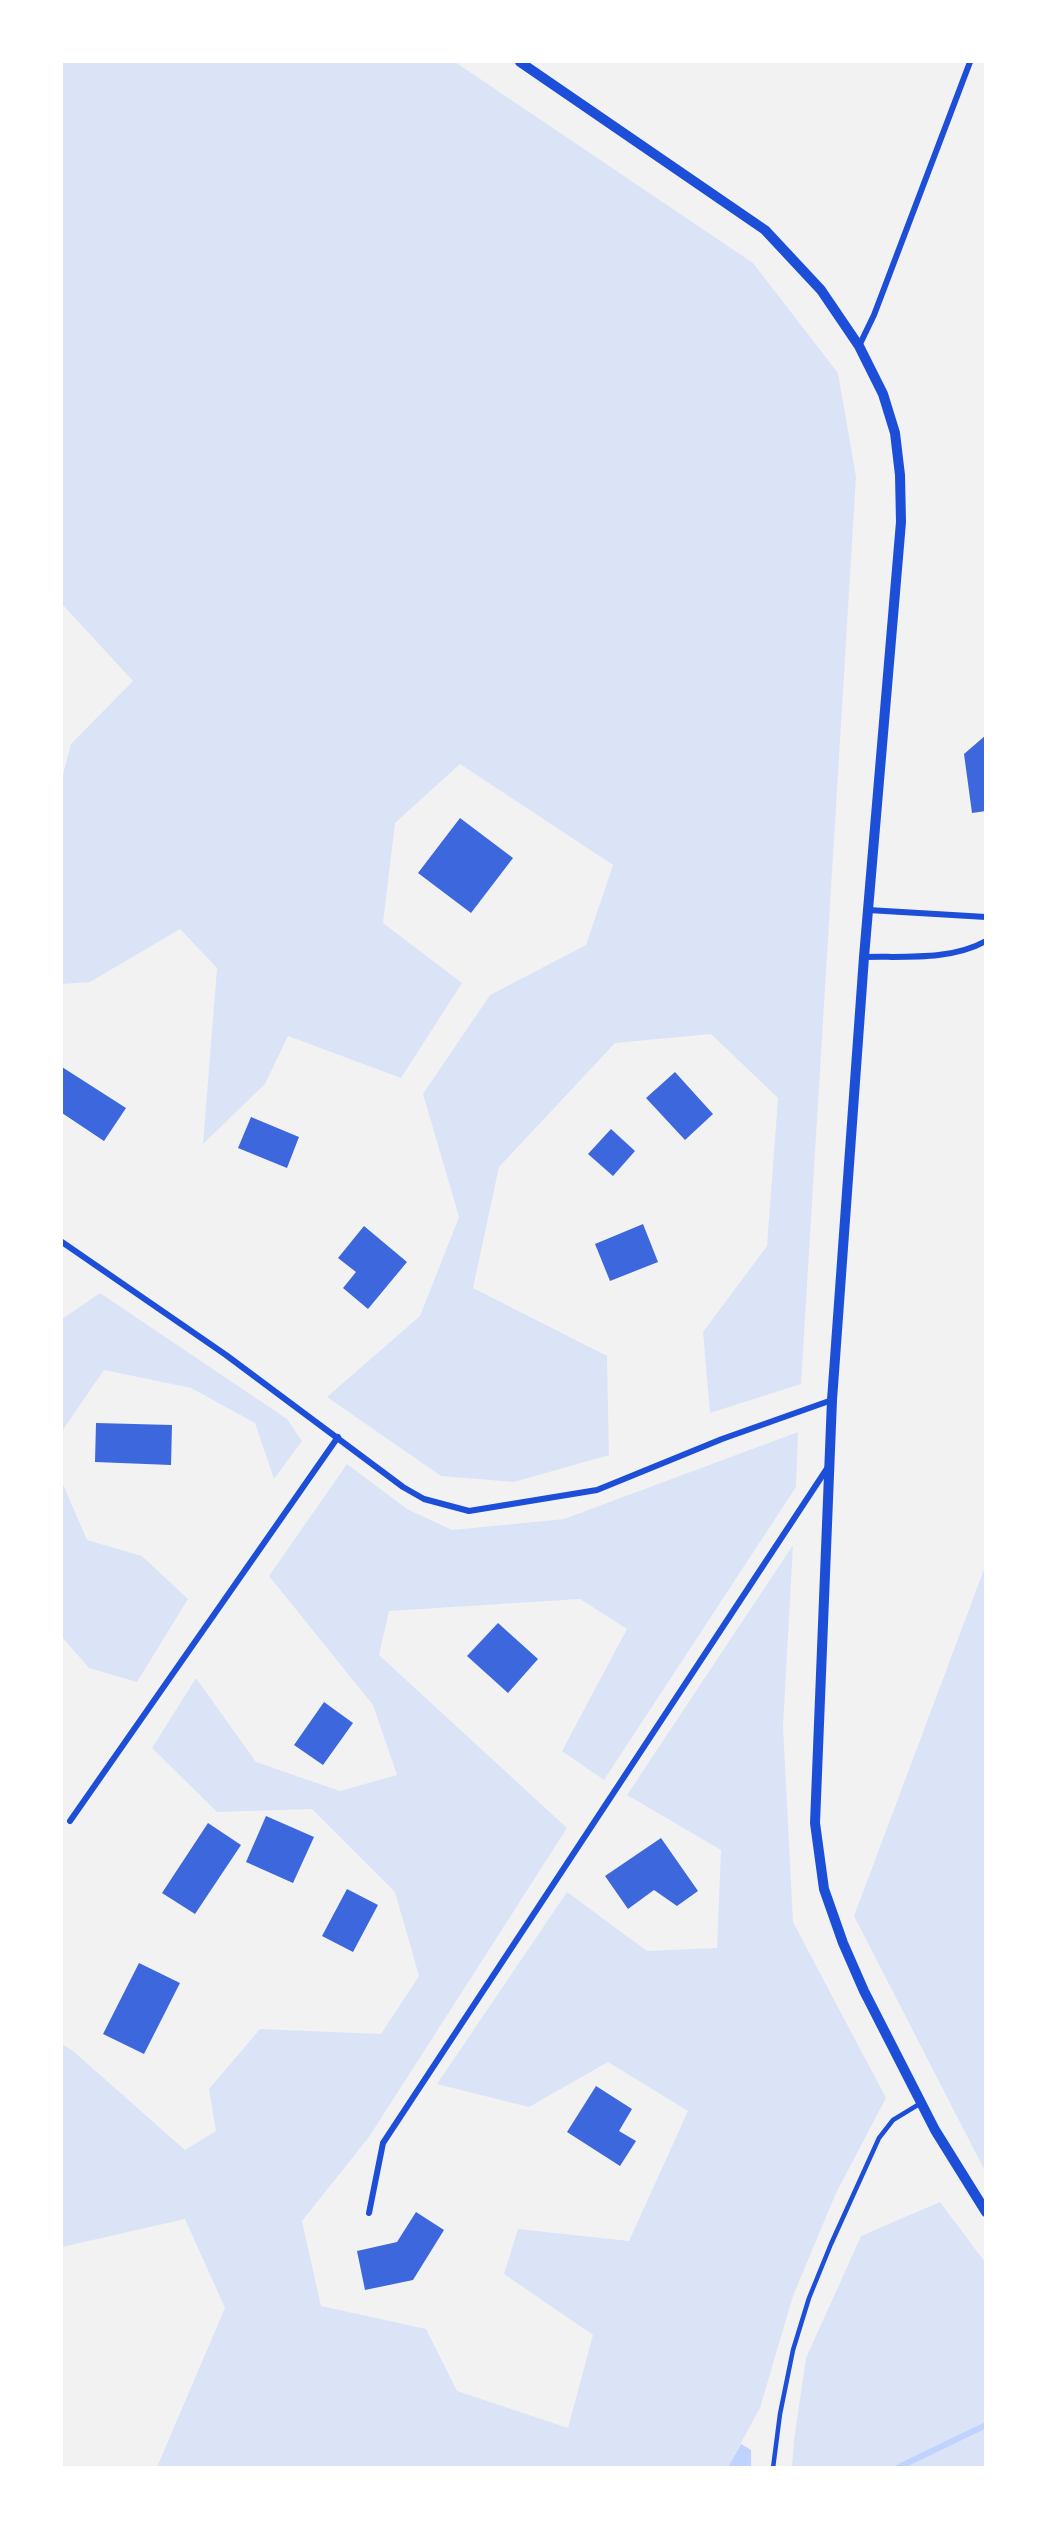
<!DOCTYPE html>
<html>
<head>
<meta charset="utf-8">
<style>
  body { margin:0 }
  #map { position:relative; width:1047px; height:2529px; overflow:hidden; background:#f2f2f2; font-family:Jost,sans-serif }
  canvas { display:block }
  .frame { position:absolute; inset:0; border:63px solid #fff; pointer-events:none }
</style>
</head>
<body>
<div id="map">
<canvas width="1047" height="2529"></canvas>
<div class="frame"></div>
</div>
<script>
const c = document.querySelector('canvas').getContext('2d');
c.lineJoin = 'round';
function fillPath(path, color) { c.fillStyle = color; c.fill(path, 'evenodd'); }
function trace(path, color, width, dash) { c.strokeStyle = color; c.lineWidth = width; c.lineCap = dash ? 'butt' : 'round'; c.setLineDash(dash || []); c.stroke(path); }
fillPath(new Path2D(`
  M62,62h393l298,201 85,110 18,104 -55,907 -91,29 -7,-81 64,-86 11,-148 -67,-64 -96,9 -116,124 -26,121 134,68 2,99 -95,27 -73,-6 -114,-79 93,-81 39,-99 -36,-123 67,-99 96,-50 27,-80 -153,-101 -65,59 -12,100 79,60 -61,95 -113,-42 -23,48 -62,60 14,-176 -37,-39 -90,53 -28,2v-206l9,-34 62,-63 -71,-77z
  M100,1293l187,126 15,22 -28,38 -19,-56 -64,-35 -87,-18 -42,61v-112z
  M798,1432l-2,55 -192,293 -42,-29 65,-122 -47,-30 -191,12 -10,44 188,173 -198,309 -67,84 19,85 105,23 31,62 111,37 25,-93 -89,-61 14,-45 111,12 59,-130 -80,-49 -79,45 -92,-23 130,-192 80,59 70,-3 4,-98 -94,-55 166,-250 -10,181 10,196 93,176 -50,95 -43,103 -33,112 -32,59h-571l68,-159 -40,-89 -123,28v-203l11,7 112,99 31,-19 -7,-42 51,-60 121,5 38,-58 -24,-84 -83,-83 -95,3 -65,-64 44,-70 60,84 84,29 57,-16 -24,-70 -104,-129 78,-112 60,45 45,21 112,-11z
  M62,1482l25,58 55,16 46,43 -51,83 -48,-14 -27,-31z
  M985,1567v604l-131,-255z
  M940,2202l45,60v205h-193l2,-27 12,-82 55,-122z`), '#dbe4f7');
fillPath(new Path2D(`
  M741,2444l10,6v17h-23z`), '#bfd3fe');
trace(new Path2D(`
  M897,2468l89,-43`), '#bfd3fe', 6);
fillPath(new Path2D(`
  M986,735v76l-14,2 -8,-59z
  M460,818l53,40 -42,55 -53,-40z
  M62,1067l64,41 -22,33 -42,-28z
  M675,1072l38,42 -28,26 -39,-42z
  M251,1117l48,20 -12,31 -49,-20z
  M611,1129l24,22 -22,25 -25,-22z
  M643,1224l15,38 -48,19 -15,-37z
  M364,1226l43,36 -39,47 -25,-21 13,-16 -18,-14z
  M96,1423l76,2 -1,40 -76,-3z
  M498,1623l40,36 -30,34 -41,-37z
  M324,1702l29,21 -30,42 -29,-20z
  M266,1816l48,21 -21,46 -47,-21z
  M208,1823l33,22 -46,69 -33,-21z
  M661,1838l37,53 -21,15 -23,-16 -26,19 -23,-33z
  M347,1889l31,16 -25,47 -31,-16z
  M139,1963l41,20 -36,71 -41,-20z
  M596,2086l36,23 -13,22 17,10 -16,25 -53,-34z
  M416,2212l28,18 -31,50 -48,10 -8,-39 40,-9z`), '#3d67dc');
trace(new Path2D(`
  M773,2468l7,-54 13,-64 16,-52 22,-54 48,-106 14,-18 28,-17`), '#1d4ed8', 4.5);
trace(new Path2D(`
  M859,346l15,-31 96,-253
  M868,910l118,7
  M864,957c40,-1 86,4 122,-16
  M62,1242l164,113 177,132 21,12 45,12 128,-21 125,-51 110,-39
  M70,1821l268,-384
  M369,2213l14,-70 445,-676`), '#1d4ed8', 6);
trace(new Path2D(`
  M520,62l245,168 56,60 38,56 24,48 12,39 5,42 1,47 -37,435 -32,443 -17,423 9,66 19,54 21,48 71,139 51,82`), '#1d4ed8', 10);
</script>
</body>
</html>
